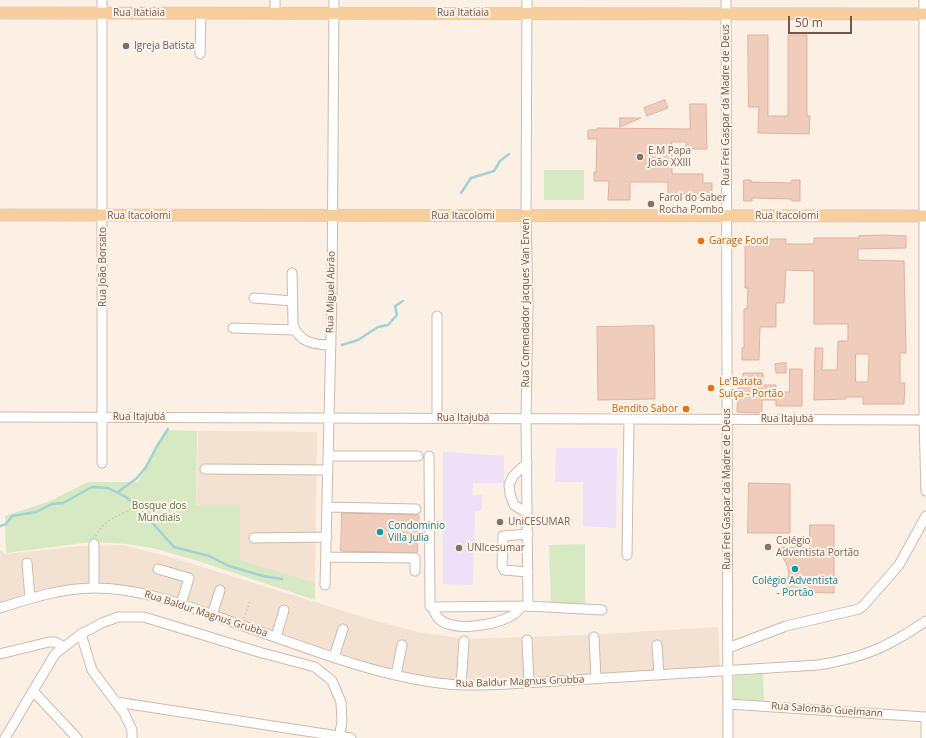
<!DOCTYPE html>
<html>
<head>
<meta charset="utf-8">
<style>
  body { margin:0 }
  #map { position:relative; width:926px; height:738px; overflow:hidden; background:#fcf0e4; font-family:"Open Sans",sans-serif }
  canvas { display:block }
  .scale { position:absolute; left:788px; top:16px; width:64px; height:18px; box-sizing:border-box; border:2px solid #73554a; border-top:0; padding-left:5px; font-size:12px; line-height:14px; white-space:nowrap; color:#73554a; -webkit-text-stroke:3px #fff4ea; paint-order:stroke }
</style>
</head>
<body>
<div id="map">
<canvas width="926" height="738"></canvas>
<div class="scale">50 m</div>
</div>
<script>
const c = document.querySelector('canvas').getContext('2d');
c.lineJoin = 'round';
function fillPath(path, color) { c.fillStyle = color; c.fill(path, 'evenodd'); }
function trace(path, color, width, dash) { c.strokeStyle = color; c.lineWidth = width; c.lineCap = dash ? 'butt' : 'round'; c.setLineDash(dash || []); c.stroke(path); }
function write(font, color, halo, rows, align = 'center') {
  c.font = font + ' "Open Sans",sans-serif'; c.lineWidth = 4; c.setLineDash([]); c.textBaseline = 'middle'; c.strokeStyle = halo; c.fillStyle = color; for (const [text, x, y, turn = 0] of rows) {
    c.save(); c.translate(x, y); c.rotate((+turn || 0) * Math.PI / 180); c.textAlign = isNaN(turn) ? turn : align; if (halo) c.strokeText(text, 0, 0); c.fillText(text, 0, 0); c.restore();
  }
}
fillPath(new Path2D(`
  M198,431l119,1 -2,153 -77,-25 -42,-53z
  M123,545l47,12 206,64 42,11 48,7 119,-4 133,-8 2,42 -213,12 -73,-3 -34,-6 -46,-12 -188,-64 -35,-9 -40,-4 -53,9 -38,11v-53l6,4 75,-8z`), '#f3e1d2');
fillPath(new Path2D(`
  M556,448h61l-1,80 -33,-2v-44h-28z
  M443,452l61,4v27h-31l-1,13 10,-1v15l-7,2 -2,73 -30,-1z`), '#ede0f8');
fillPath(new Path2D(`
  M544,170h40v30h-40z
  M166,430l31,1 -1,74h44v55l75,23v17l-117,-39 -45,-13 -25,-4 -37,-2 -85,11 -1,-37 45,-15 38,-19h50z
  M585,544v59l-34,2 -2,-60z
  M763,674l1,27 -30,-2v-23z`), '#d6e9c2');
trace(new Path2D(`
  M461,193l10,-15 23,-7 6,-10 9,-7
  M342,345l16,-5 20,-13 10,-2 9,-10 -2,-9 8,-5
  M118,492l19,-14 9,-11 11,-21 11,-17
  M0,526l6,-2 6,-8 24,-4 16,-8 11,-1 29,-16 16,1 18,9 13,11 35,39 35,9 20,10 34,10 19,3`), '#9fd3d6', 2.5);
const building = new Path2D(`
  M748,35h20v81h20v-81h19v81h3l-1,18 -51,-1 1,-26h-10z
  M665,100l3,8 -21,8 -3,-8z
  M690,104h16l1,45h-21v-7h-14v32h31v9h9v17h-25v-6h-19v-12h-38v18h-22l1,-19h-15v-9h2l1,-33h-9v-9h9v-2l93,1z
  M620,118h21l-21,9z
  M744,180h7v2l40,1 1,-3h8v21h-8v-2l-40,-1v3h-8z
  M886,235l20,1v12l-48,1v11l46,1 2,92h-6v30h5l-1,21h-41v-7h-17v2l-32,1 1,-52h8l-1,22h15l1,-29h10v-17h-34v-53l-28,-1 -2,33h-8v24h-16l-1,33h-17v-12h2v-39h3l1,-21h-3v-49h41v5h28v-6h45v-2zM856,354h13l-1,28h-12z
  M654,326l1,73 -57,1 -1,-73z
  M786,363v10h-10l-1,-9z
  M790,369h12v37h-26v-6h-14v13l-25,-1 1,-24h5v-15h20v12h13v7h13z
  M749,483l41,1v49h-42z
  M342,513l77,2 -2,38 -76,-2z
  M810,525h24v68l-32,-1v4h-14l-1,-15 2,-8 -2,-8 -10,-18 32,1z`);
fillPath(building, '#f0ccbc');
trace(building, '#e3b19d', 1);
const minor = new Path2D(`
  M102,0v463
  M527,0l-1,216 2,89 -2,114 2,187
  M726,0l2,738
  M924,0v420l2,71
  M275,13v-13
  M200,54l1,-41
  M292,273l1,51c5,18 21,21 38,21
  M254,298l39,3
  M437,316v102
  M233,328l61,2
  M0,417l926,3
  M328,456h90
  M429,456l1,150 1,1 97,-1 74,4
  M527,463l-14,13 -4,9 1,9 4,11 13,8
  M205,469l123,1
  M327,507l89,2
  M528,534l-25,2 -1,30 2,4 24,2
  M254,538l73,-1
  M627,555l2,-136
  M326,557l89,1v13
  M27,563l3,35
  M158,569l31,9 -8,26
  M325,585l7,-292 2,-293
  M94,588v-44
  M432,607c2,4 4,8 6,11 15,15 57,7 73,-2 4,-2 8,-6 11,-10
  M0,608c31,-10 62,-20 94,-20 49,0 96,19 141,35 67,23 142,54 212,61 20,2 41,1 61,0l310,-19c45,-7 70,-18 108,-44
  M212,615l8,-25
  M81,634l11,36 32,43 8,17v8
  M276,637l8,-27
  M594,637l2,42
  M527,640l2,43
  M657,645l2,30
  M728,648l58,-22 73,-17 5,-4 35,-40 27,-49
  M0,654l49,-12h6l9,5
  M334,657l9,-28
  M396,675l6,-30
  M461,685l3,-44
  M33,691l44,47
  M116,702l235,36
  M728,704l198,13
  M926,717v21
  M5,738l50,-84 26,-20 21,-11 16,-6h26l118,36 53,14 17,14 9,21 1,20 -3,16`);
const major = new Path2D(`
  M0,13l926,1
  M0,215l926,1`);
trace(minor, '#cfb9ad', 11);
trace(major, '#d8cfcc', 13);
trace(new Path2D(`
  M96,536c10,-21 27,-19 42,-32
  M244,618l6,-17`), '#d5af9f', 1.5, [1, 3]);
trace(minor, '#fff', 9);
trace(major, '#f9ce9d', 11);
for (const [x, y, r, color] of [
  [126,46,4,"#6b7280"],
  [640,157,4,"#8d6e63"],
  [651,204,4,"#8d6e63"],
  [701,241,4,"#e8710a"],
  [711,388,4,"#e8710a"],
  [686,409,4,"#e8710a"],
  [500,522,4,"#8d6e63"],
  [380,532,4,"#0f9aa8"],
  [768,547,4,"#8d6e63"],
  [459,548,4,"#8d6e63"],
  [795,569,4,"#0f9aa8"]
]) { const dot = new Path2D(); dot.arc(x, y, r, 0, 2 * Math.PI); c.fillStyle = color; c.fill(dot); trace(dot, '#fff4ea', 1.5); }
write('10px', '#73554a', '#fff4ea', [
  ["Rua Itatiaia",139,13],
  ["Rua Itatiaia",463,13],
  ["Rua Frei Gaspar da Madre de Deus",726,105,-90],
  ["Rua Itacolomi",139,216],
  ["Rua Itacolomi",463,216],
  ["Rua Itacolomi",787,216],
  ["Rua João Borsato",103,267,-90],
  ["Rua Miguel Abrão",331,292,-89],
  ["Rua Comendador Jacques Van Erven",526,303,-90],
  ["Rua Itajubá",139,417],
  ["Rua Itajubá",463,418],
  ["Rua Itajubá",787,419],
  ["Rua Frei Gaspar da Madre de Deus",727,489,-90],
  ["Rua Baldur Magnus Grubba",206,614,18],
  ["Rua Baldur Magnus Grubba",520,682,-2],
  ["Rua Salomão Guelmann",827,710,4]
]);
write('10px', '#5b616d', '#fff4ea', [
  ["Igreja Batista",134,46]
], 'left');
write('10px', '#785e54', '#fff4ea', [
  ["E.M Papa",648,151],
  ["João XXIII",648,163],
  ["Farol do Saber",659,198],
  ["Rocha Pombo",659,210],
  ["UniCESUMAR",508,522],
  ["Colégio",776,541],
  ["Adventista Portão",776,553],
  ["UNIcesumar",467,548]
], 'left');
write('10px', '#c56008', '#fff4ea', [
  ["Garage Food",709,241],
  ["Le'Batata",719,382],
  ["Suíça - Portão",719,394],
  ["Bendito Sabor",678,409,"right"]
], 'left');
write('10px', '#577942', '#fff4ea', [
  ["Bosque dos",159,506],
  ["Mundiais",159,518]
]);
write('10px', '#0d838f', '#fff4ea', [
  ["Condominio",388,526],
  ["Villa Julia",388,538],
  ["Colégio Adventista",795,581,"center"],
  ["- Portão",795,593,"center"]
], 'left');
</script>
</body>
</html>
